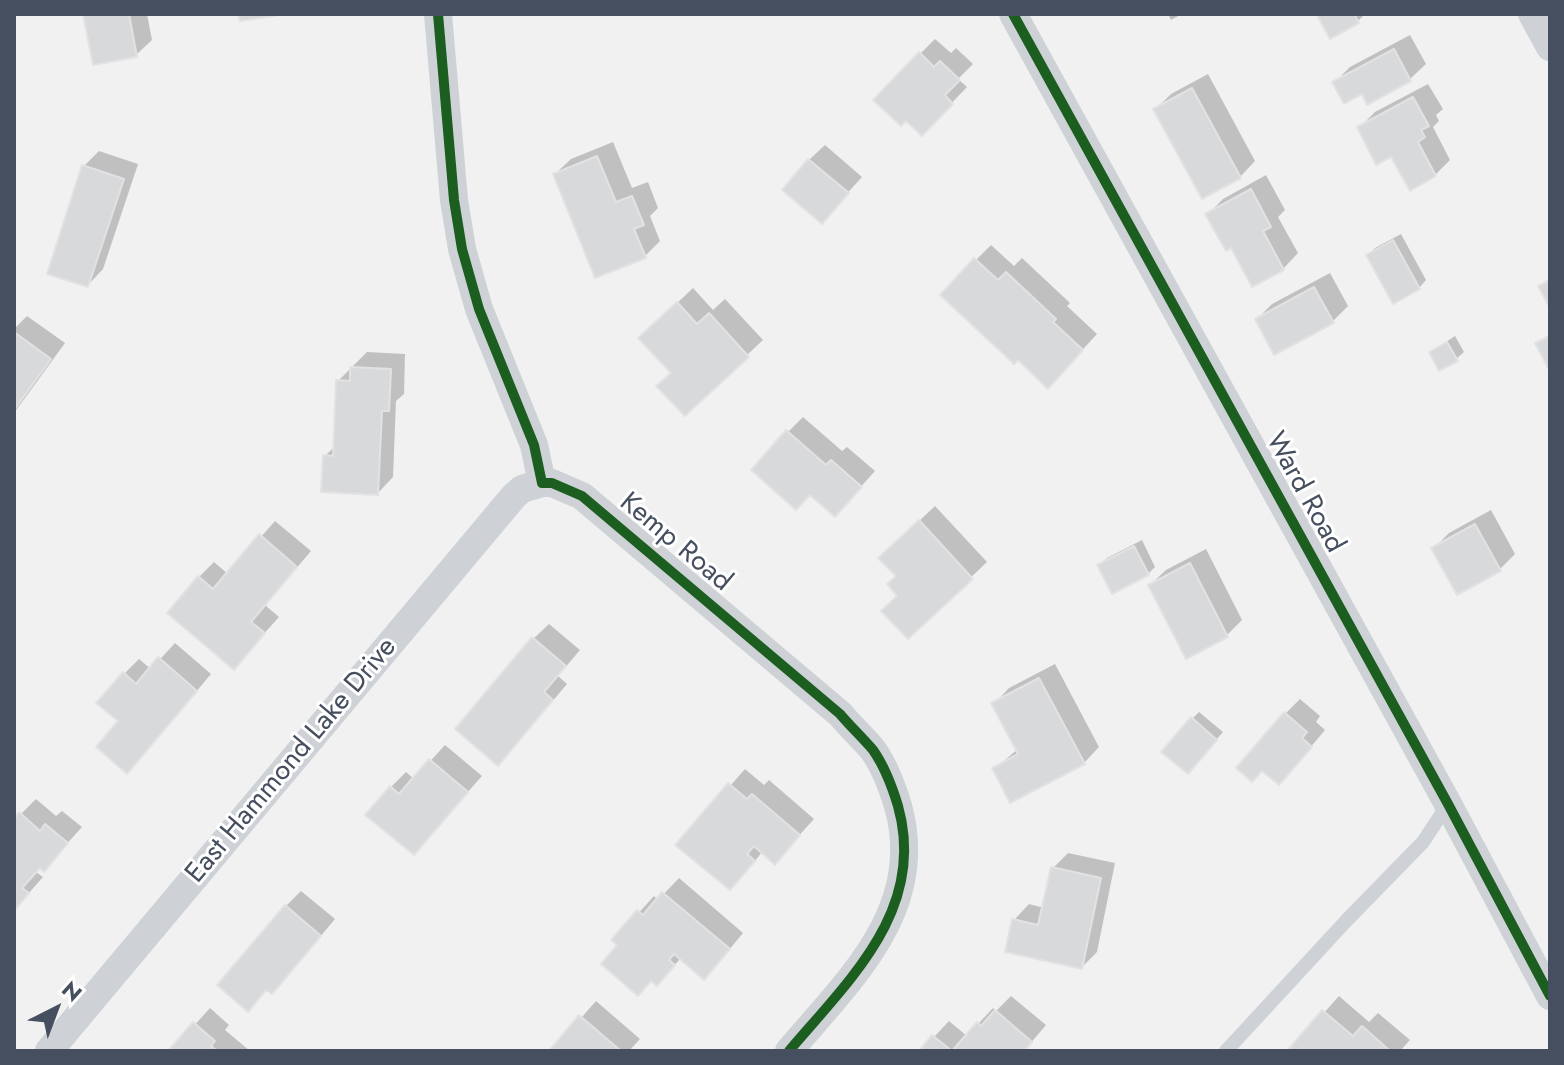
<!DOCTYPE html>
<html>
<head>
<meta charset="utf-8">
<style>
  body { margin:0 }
  #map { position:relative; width:1564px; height:1065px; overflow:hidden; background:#f1f1f1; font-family:Jost,sans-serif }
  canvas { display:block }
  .frame { position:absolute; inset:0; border:16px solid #464f5f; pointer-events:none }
  .north { position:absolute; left:16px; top:969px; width:80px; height:80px; -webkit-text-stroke:6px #fff; paint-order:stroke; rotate:42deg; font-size:22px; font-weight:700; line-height:32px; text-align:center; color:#464f5f }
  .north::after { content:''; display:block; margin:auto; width:28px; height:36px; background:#464f5f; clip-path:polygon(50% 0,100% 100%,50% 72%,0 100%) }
</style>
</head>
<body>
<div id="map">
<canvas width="1564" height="1065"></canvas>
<div class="frame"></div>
<div class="north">N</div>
</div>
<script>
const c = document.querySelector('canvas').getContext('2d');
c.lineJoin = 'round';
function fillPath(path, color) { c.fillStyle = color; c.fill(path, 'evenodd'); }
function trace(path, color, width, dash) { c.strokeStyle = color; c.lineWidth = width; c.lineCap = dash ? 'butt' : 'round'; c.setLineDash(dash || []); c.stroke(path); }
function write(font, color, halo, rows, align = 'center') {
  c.font = font + ' Jost,sans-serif'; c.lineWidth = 6; c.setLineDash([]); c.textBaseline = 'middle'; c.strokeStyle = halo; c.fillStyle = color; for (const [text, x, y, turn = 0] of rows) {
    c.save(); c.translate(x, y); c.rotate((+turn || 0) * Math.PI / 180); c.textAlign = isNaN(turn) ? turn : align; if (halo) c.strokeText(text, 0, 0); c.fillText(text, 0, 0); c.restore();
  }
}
fillPath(new Path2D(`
  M85,14h62l5,26 -16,15z
  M1168,14h14l-11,6z
  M1321,14h44l-7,7z
  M1410,35l16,29 -16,15 -42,23 -6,-11 -28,-8 16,-16z
  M935,39l16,14 5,-5 17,16 -15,15 9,8 -45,47 -2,-80z
  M1208,74l47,87 -15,16 -84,-68 15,-15z
  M1428,84l15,25 -7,6 3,6 -6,6 17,33 -15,15 -43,-21 -33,-26 16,-16z
  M613,142l19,46 16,-6 10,26 -8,8 10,25 -15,15 -90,-82 16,-15z
  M825,145l37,32 -40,44 -13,-61z
  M99,151l39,13 -35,105 -15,16 -4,-119z
  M1266,175l19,35 -7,7 20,36 -15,16 -51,-24 -24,-31 15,-15z
  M1401,234l25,46 -7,8 -51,-33 7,-7z
  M991,245l23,21 8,-8 48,45 -3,3 30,28 -34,37 -87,-111z
  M1330,273l18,33 -15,15 -58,31 -18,-33 15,-15z
  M693,288l20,22 12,-11 38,41 -78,73 -29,-90z
  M27,316l38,27 -51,70v-84z
  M1455,336l9,16 -8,7 -25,-7z
  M367,352l38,2 -1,40 -8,7 -3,76 -15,16 -53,-37 10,-10 3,-65z
  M803,417l39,34 5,-4 28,24 -25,28 -62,-67z
  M935,506l52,56 -79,75 -8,-42 -4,-52z
  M1491,510l24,44 -15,15 -66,-21 15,-15z
  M275,521l36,30 -46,54 14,12 -45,50 -35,-90 15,-15 14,12z
  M1142,540l13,27 -7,7 -48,-9 7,-7z
  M1206,549l36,71 -15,15 -40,21 -37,-71 16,-15z
  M549,624l31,26 -22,26 9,8 -54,64 20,-109z
  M175,643l36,31 -69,82 -21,-35 3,-47 15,-15 12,10z
  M1055,664l44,83 -15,16 -90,6 24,-20 -24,-45 15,-16z
  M1300,699l20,17 -4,6 9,8 -31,37 -9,-53z
  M1199,712l24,20 -29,33 -2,-46z
  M445,745l37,31 -68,77 -23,-66 15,-15 8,7z
  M745,769l19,16 5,-5 45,39 -39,43 -12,-11 -18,22 -67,-28z
  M36,799l20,17 6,-5 20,16 -38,42 -3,-3 -5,6 7,5 -29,33v-89z
  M1068,853l47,10 -18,89 -15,15 -68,-47 15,-16 15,4 9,-40z
  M679,878l64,55 -24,29 -38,-4 -9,10 -53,-23 -5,-5 40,-44 4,4z
  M301,891l34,28 -48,57 -24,18 23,-88z
  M1011,996l35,29 -22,26h-103l28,-30 18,15 26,-28 3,3z
  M1339,996l30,26 9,-9 32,27 -10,11h-110z
  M596,1001l44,38 -11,12h-77z
  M210,1008l19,17 -4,5 25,21h-79z`), '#0003');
const building = new Path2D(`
  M83,14h46l8,43 -44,8z
  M238,14h48l-46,7z
  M1320,14h34l5,9 -29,16 -13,-24z
  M1394,49l17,32 -44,24 -5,-11 -18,10 -12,-22z
  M919,52l15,15 6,-6 20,19 -15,15 8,9 -31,32 -16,-15 -5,5 -28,-26z
  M1192,88l49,90 -39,21 -49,-90z
  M1413,97l16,29 -8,4 4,7 -7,5 18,34 -26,15 -19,-34 -15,8 -19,-38z
  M597,156l19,46 16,-6 12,29 -10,4 12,29 -51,20 -42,-104z
  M808,159l41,34 -27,31 -40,-34z
  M82,165l42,14 -36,108 -41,-13z
  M1251,189l20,38 -8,4 21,39 -32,17 -21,-39 -5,3 -21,-37z
  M1393,240l27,49 -27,15 -27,-49z
  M974,258l24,22 8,-8 50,47 -3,3 30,28 -35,39 -30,-29 -4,4 -74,-69z
  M1550,280v28l-12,-22z
  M1314,287l20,36 -60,32 -19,-36z
  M677,302l20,22 12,-11 40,44 -64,59 -29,-30 15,-13 -33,-35z
  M14,332l37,27 -37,51z
  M1550,336v31l-2,1 -13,-25z
  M1447,342l11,19 -19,10 -10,-19z
  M350,367l41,2 -2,42h-7l-4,84 -57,-3 2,-37 10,1 3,-76 14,1z
  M786,430l40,35 5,-5 31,27 -27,30 -25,-22 -14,15 -45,-40z
  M919,520l54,59 -65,60 -27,-28 16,-15 -10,-12 9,-8 -18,-18z
  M1475,524l26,47 -44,24 -26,-47z
  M259,534l38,33 -46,55 14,11 -31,37 -67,-57 31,-37 15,13z
  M1134,546l15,29 -37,19 -15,-29z
  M1190,563l38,74 -42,22 -38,-74z
  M532,637l34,29 -22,26 9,8 -55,66 -43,-37z
  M158,657l39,34 -70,83 -31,-27 22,-26 -22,-18 27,-31 13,12z
  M1039,678l46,86 -75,39 -18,-35 26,-14 -27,-51z
  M1284,712l23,20 -5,6 10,9 -33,38 -17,-14 -10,11 -16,-14z
  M1191,717l26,23 -29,34 -27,-22z
  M429,759l39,33 -54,63 -49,-40 25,-29 9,8z
  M728,783l19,16 5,-5 48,41 -25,30 -21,-19 -7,8 8,7 -25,29 -55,-45z
  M19,812l21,19 5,-7 23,19 -24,29 -4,-4 -18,20 7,5 -15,18v-92z
  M1051,867l50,11 -19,91 -77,-17 7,-33 26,6z
  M662,892l68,57 -26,31 -30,-26 -5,6 6,5 -18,21 -6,-5 -13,15 -37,-32 16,-19 -6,-5 26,-30 6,5z
  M285,905l36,31 -49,58 -6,-4 -18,22 -31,-27z
  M995,1010l37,32 -8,9h-72l25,-29 4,4z
  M1322,1010l31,26 9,-10 28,25h-103z
  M579,1015l42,36h-72z
  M193,1022l22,19 -4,5 6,5h-49z
  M932,1035l20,16h-33z`);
fillPath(building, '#d8d9db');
trace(building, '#e2e2e4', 2);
trace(new Path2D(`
  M1226,1051l119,-129 78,-80 25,-38`), '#ced1d5', 14);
trace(new Path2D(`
  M438,14l16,186 8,49 17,60 55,136 8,38h10l30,13 258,218c10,12 23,24 33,36 12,17 19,36 25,56 29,103 -48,173 -109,245
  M1013,14l435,790 102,192
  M1532,14l18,33
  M49,1051l465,-555 8,-7 20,-6`), '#ced1d5', 28);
trace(new Path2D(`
  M438,14l16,186 8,49 17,60 55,136 8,38h10l30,13 258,218c10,12 23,24 33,36 12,17 19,36 25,56 29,103 -48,173 -109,245
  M1013,14l435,790 102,192`), '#1b5e20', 10);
write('28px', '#464f5f', '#fff', [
  ["Ward Road",1304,493,61],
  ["Kemp Road",675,543,40],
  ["East Hammond Lake Drive",292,761,-50]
]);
</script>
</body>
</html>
